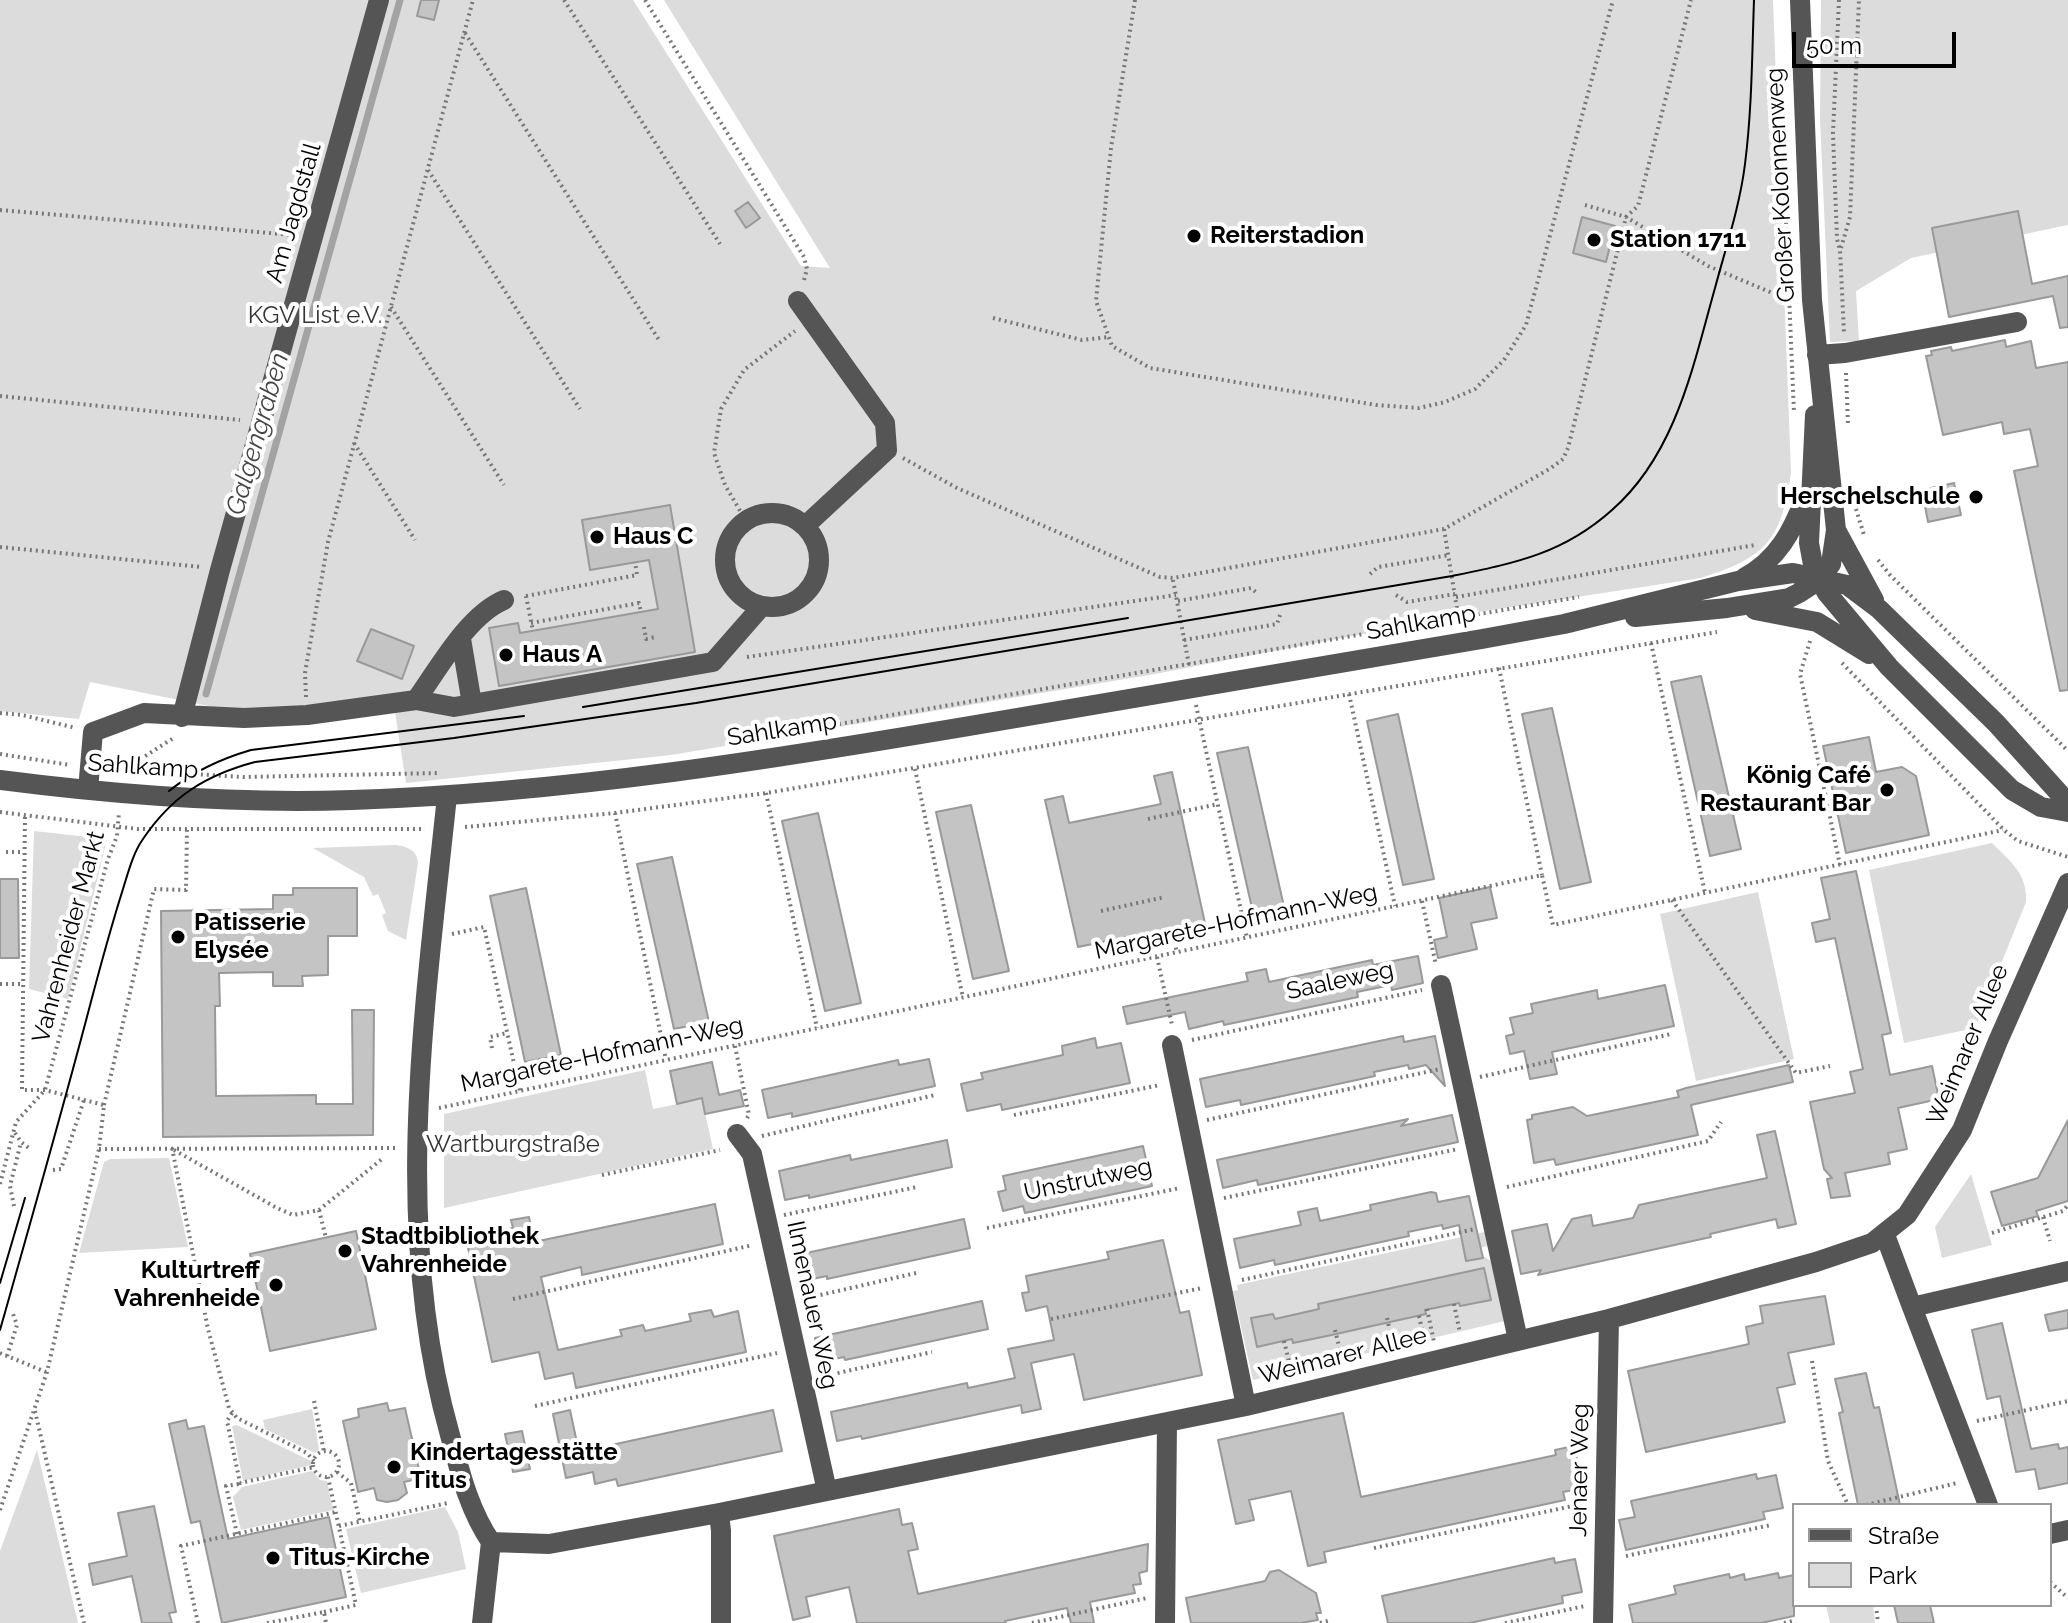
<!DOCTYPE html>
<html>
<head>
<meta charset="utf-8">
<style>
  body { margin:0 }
  #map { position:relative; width:2068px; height:1623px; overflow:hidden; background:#fff; font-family:Raleway,sans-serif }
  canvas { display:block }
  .legend { position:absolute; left:1792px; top:1503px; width:260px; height:104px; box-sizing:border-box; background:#fff; border:2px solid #999; margin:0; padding:10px 14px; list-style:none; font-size:24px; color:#000 }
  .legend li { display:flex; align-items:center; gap:16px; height:40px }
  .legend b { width:40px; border:2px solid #999 }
  .scale { position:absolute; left:1792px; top:32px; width:164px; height:36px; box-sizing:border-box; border:4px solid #000; border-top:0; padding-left:10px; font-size:24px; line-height:28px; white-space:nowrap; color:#000; -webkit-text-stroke:6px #fff; paint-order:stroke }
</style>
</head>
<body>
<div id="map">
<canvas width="2068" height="1623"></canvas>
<ul class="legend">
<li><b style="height:10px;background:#555"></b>Straße</li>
<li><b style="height:22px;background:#dcdcdc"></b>Park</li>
</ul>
<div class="scale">50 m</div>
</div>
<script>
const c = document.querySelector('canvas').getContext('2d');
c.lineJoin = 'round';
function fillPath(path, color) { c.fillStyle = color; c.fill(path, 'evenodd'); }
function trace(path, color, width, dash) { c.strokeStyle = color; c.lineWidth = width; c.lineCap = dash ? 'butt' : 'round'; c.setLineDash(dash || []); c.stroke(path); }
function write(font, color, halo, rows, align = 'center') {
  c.font = font + ' Raleway,sans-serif'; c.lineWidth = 8; c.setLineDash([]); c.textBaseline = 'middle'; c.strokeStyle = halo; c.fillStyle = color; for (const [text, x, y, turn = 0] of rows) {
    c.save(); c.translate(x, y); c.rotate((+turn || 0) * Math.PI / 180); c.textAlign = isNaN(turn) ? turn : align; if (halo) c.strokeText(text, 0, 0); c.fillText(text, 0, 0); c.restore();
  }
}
fillPath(new Path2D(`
  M0,0h633l168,266 29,2 -166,-268h1109l18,473c-10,67 -24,84 -90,105l-235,36 -311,60 -484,81 -265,28 -13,-84 -145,15 -158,-32 -11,37 -79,-8z
  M1821,0h247v225l-157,33 -55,33 3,50 -29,1 -10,-222z
  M34,831l73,8 -39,160 -39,-10z
  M1992,843c18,18 36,31 34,59l-51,126 -71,15 -35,-173z
  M396,845c12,2 21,5 22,18l-12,77 -18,-9 -6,-16 4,-2 -8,-19 -5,2 -9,-19 -51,-29z
  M1758,892l36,167 -98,22 -36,-167z
  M645,1070l8,39 49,-10 11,50 -269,59v-94z
  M169,1158l19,89 -109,6 25,-91 6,-3z
  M1971,1174l21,71 -50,13 -7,-31z
  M1485,1232l3,14 -23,5 1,10 19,-4 7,5 13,59 -252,59 -20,-89 5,-1 -1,-5zM1485,1274l6,26 -31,6 -1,-3 -34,7v4l-132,29 -1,-4 -35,8 -6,-29 22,-4 2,5 44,-10 50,-16z
  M312,1409l7,40 -4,4 -50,-24 -2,-9z
  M237,1425l74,36v4l-68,16 -11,-55z
  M37,1450l41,173h-78v-72z
  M312,1471l8,9 7,1 6,29 -92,20 -8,-33 9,-10z
  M445,1507l13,25 8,37 -105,24 -15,-64z
  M1826,1605h47l2,18h-45z`), '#dcdcdc');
trace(new Path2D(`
  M206,694l194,-694`), '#a3a3a3', 7);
const building = new Path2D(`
  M421,0h18l-5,20 -17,-4z
  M748,202l12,16 -14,10 -11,-17z
  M2018,211l14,73 36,-8v51l-8,1 -7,-32 -104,21 -17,-89z
  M1582,217l33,9 -9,36 -33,-9z
  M2005,340l1,7 25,-6 5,27 32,-6v328l-8,1 -46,-220 24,-5 -8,-37 -26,5 -2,-12 -59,13 -17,-79 6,-1 -1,-4 20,-4 1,4z
  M1954,483l7,32 -33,7 -6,-32z
  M670,505l25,147 -196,34 -10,-58 29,-5 2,10 138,-24 -9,-49 -59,10 -8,-50z
  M371,629l43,17 -12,33 -45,-18z
  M1701,676l40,173 -31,7 -39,-174z
  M1552,708l39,174 -31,7 -38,-175z
  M1398,714l36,165 -31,6 -36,-164z
  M1869,737l7,35 26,-5 14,9 13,59 -83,18 -23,-107z
  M1248,747l37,164 -31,6 -37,-164z
  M1172,772l34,156 -17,4 -2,-7 -109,22 -33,-147 18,-4 6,27 92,-19 -7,-28z
  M971,805l38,166 -36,8 -37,-167z
  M818,813l43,190 -36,8 -43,-190z
  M672,857l37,165 -35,7 -37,-165z
  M1856,871l35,162 -9,2 8,40 42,-9 7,33 -41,9 9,41 -19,4 2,11 -45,9 5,23 -19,2 -4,-19 5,-1 -8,-9 -14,-67 45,-9 -5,-21 13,-3 -28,-131 -19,4 -4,-19 18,-4 -9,-41z
  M0,879h18l1,79h-19z
  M1490,887l7,31 -26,5 6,26 -39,9 -4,-18 13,-3 -8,-39z
  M293,888h64v48h-29v39l-26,1 1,10h-30v-14l-54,1 1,33h-5l1,90 100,-1v9h37l-1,-94h22l-1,125 -210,2 -2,-226 112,-2v-14h20z
  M526,888l35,167 -36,7 -35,-166z
  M1418,956l5,27 -31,7 -1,-5 -34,7 1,5 -134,28 -1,-4 -34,8 -4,-17 -58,12 -4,-17 125,-26 -2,-8 20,-4 3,13 103,-22 1,5z
  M1665,985l9,41 -122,26 5,22 -27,5 -6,-28 -14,3 -4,-18 8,-2 -4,-16 23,-5 -2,-9 66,-14 1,9z
  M1403,1036l1,6 31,-6 10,50 -19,-21 -17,4 -1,-4 -34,7 1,4 -134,29 -1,-5 -34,7 -6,-28z
  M1095,1038l2,10 24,-5 9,40 -128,27 -1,-6 -34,7 -6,-27 22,-5 -2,-6 82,-18 -1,-9z
  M929,1059l6,27 -143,31v-4l-24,5 -6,-28 136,-30 1,5z
  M712,1062l7,33 21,-5 4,16 -39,8 -3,-16 -25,6 -7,-33z
  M1789,1065l4,17 -102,23 7,30 -142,30 -2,-6 -20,4 -7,-43 5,-1v-4l41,-8 14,9 92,-19 -2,-6 9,-3z
  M1452,1115l6,27 -200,43 -1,-5 -34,8 -6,-28 191,-41 -7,7z
  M2068,1120v81l-32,10 2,5 -36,10 -11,-34 47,-14z
  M1775,1131l21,93 -18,4 -2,-9 -66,15 1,3 -32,7 -141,31 3,-5 -20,4 -9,-43 35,-7 6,27 19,-32 19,-4 2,11 40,-8 6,-13 128,-27 -10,-43z
  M947,1140l5,27 -143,31v-3l-24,5 -6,-29 71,-16 1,5z
  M1143,1146l9,40 -127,27 -2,-7 -20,5 -5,-19 8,-2 -3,-14z
  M1431,1192l5,1 2,9 31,-6 14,62 -17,3 -7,-36 -16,4 -1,-4 -34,7 1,4 -134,29 -1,-5 -34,8 -6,-29 67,-14 -3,-13 19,-4 3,13 51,-11 -1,-5z
  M715,1204l8,40 -141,31 -1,-8 -40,10 17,73 64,-14 -2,-6 23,-5 2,6 46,-10 -2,-7 22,-4 3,7 24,-6 8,41 -170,36 -3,-15 -28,6 -6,-27 -47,10 -26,-124 47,-10 -2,-8 18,-3 5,25z
  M964,1219l6,29 -143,31v-3l-25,5 -5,-26z
  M356,1231l20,98 -106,22 -20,-97z
  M1163,1240l17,73 9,-2 13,64 -118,25 -10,-46 -43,9 10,46 -19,4 -1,-8 -159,34 -1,-3 -24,5 -6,-29 136,-29 1,5 47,-10 -7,-29 46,-9 -7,-34 -21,5 -4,-18 7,-1 -3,-16 83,-17 -2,-7z
  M1484,1268l7,32 -31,6 -1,-3 -34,7 1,4 -99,22 -34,7 -1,-4 -35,8 -6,-29 22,-4 2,5 44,-10 -1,-5z
  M1825,1296l9,48 -46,9 7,31 -18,4 8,34 -139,30 -18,-81 121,-27 -3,-17 17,-4 -3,-17z
  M982,1301l6,28 -143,31 -1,-3 -24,5 -5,-24z
  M2068,1310v18l-19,3 -4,-16z
  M2002,1323l29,126 27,-5 1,5 9,-2v36l-29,6 -4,-20 -19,3 -16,-76 -13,3 -15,-69z
  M1866,1373l8,35 5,-1 21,98h-42l-19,-92 4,-1 -8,-33z
  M387,1403l2,8 16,-3 16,70 -17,4 3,11 -9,7 -11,2 -10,-2 -3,-12 -16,4 -15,-71 16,-4 -1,-8z
  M570,1410l9,42 194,-42 9,41 -164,35 -2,-7 -21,5 -2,-12 -27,6 -13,-64z
  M1343,1413l18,84 195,-42 -1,-5 19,-4 10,42 -21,4 2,8 -241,52 2,10 -18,4 -17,-75 -42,9 5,20 -18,4 -18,-84z
  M186,1420l2,9 16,-3 24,113 101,-22 17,80 -124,26 -22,-102 -9,2 -22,-99z
  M522,1431l8,38 -17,3 -8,-38z
  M1756,1474l1,5 19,-4 7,33 -20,4 2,7 -139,31 -7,-30 16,-3 -4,-16z
  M154,1506l22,106 -7,1 3,10h-30l-10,-47 -39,9 -4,-21 38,-8 -9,-43z
  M899,1509l3,16 10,-2 6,26 -10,2 10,43 230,-50 -1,27 -8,2 2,11 -8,1 2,8 -45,9 4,21h-23l-4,-15 -62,13 1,2h-149l-8,-36 -43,10 4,19 -17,4 -19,-84z
  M1554,1558l1,5 20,-4 7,33 -20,4 1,7 -93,20h-82l-6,-27z
  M1279,1570l37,23 5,20h-5l2,7 -17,3h-110l-5,-25 79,-17 5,-9z
  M1778,1573l1,5 15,-3v41l-33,7h-128l-4,-18 47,-11 -2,-8 55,-12 1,4 14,-4 1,6z
  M1894,1605h36l4,18h-36z`);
fillPath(building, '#c4c4c4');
trace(building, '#999', 2);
trace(new Path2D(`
  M564,0l156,244
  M645,0l159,257 3,12 -4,15
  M1135,0l-24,148 -15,153 16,45 38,22 226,37 43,3 26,-6 30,-13 29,-29 22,-35 87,-325
  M1839,0l-6,133 4,106 3,11 4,83
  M465,33l194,307
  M428,170l152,239
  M1784,174l10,239
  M1585,205l41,12 82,49 81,34
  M0,210l293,25
  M1841,248l9,-31 9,-217
  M391,307l113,178
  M993,318l89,22 27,-3
  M1846,373l2,52
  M0,396l240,24
  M354,443l61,97
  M903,458l54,30 203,89 13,1 271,-49 107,-61 12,-9 5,-11 58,-231 12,-11 53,-206
  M1856,509l8,26
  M746,521l-21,-36 -11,-32 7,-44 23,-39 51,-39
  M1444,529l15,92
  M0,547l201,20
  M632,547l-2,-7 7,-1
  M1878,560l12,15 178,176
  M1370,574l8,-7 71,-12
  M1173,580l16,85
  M1396,595l11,7 48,-8
  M526,596l111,-21 -2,-13
  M526,596l7,35
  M1456,597l299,-52
  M1178,601l73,-13 6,5
  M531,623l108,-20 2,9
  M644,627l2,12 9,-2
  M1184,640l93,-16 3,-9
  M1810,641l-10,33 40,191
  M1651,643l54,250
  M535,646l3,11 9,-2
  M747,657l429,-62
  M1842,663l162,167 14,11 50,16
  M1499,668l43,207
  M1349,694l46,212
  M306,697l-1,-24 23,-131 145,-542
  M1196,705l51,233
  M0,713l22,2 54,13
  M839,724l740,-127
  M0,754l70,11
  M111,769l132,8 195,-4
  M125,769l50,-32
  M915,769l48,229
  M766,793l51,235
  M0,812l138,17h287
  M615,813l51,247
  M1148,819l70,-15
  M465,827l150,-14 151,-20 951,-161
  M6,852h18
  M1672,900l124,173 34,-7
  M1422,901l14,64
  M1101,911l64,-14
  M1172,930l5,23
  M452,934l32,-7 36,164
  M1157,957l15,68
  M0,984h23
  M1192,1040l230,-50
  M735,1046l14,69 -2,3
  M492,1048l-2,-11 17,-4
  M1480,1077l191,-43
  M104,1105l50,-216 32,1 1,-60
  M439,1108l1103,-233 11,50 450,-95
  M1014,1115l146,-30
  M1207,1120l233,-51
  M15,1133l6,9 9,7
  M762,1136l173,-41
  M172,1148l36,181 21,79 8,10 70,35 7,8
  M99,1149l298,-1
  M174,1150l103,58 16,7 26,-5 63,-51
  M53,1170l8,-1 23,-69
  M602,1175l118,-25
  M0,1184l16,-62 29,-32 63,-231 9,-23 2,-24
  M1507,1187l201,-46 13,-19
  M1224,1198l234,-49
  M14,1206l-4,-20 11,-44
  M319,1210l7,28
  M784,1215l133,-28
  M2043,1217l7,24
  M987,1228l193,-40
  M1992,1233l71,-22 5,-6
  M1242,1280l233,-51
  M513,1299l240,-54
  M803,1299l113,-26
  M1454,1304l6,29
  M1427,1309l7,33
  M1419,1316l6,27
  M1387,1318l7,33
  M1051,1319l151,-31
  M1335,1330l8,32
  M1284,1341l8,33
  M0,1353l46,19
  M7,1356l10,-31 -5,-14
  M1812,1361l16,100 20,44
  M820,1377l112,-25
  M314,1401l10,51
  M535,1406l242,-53
  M35,1411l49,212
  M232,1413l-5,8 13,62 74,-16
  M1977,1421l91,-20
  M313 1464a13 13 0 1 1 26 0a13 13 0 1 1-26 0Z
  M337,1472l14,11 9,39
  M1866,1505l91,-22
  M0,1510l47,-138 52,-223 5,-44 -59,-15h-23l3,-275
  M339,1526l109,-23
  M237,1534l-11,-48 13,-2
  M1374,1548l213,-45
  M1626,1556l145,-31
  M2050,1582l18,16
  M1876,1605l2,18
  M324,1612l32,-7 -28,-128
  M198,1623l-17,-77 155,-34
  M267,1623l57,-11 2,11
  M1032,1623l115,-25
  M1320,1623l8,-2
  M1505,1623l80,-17
  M1784,1623l9,-2`), '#777', 4, [2, 4]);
trace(new Path2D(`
  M798,301l87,122 2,27 -82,76
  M1817,355l28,-2 172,-31
  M1815,415l-6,128 5,27 13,23 62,74 123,123 29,17 27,5
  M725 560a47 47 0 1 1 94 0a47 47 0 1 1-94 0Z
  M1836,530l38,70
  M1744,578c34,-19 48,-46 61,-80
  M1755,610l62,12 52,32
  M1635,617l92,-9 62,-10 10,-5 20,-13 12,-16 5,-34 -24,-230 -12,-300
  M416,700l38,7 18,-3 -11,-65
  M472,704l241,-42 49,-56
  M182,717l38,-147 159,-570
  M0,780c116,15 235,24 352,20 216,-7 429,-42 641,-78 163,-28 326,-55 489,-83l82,-15 174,-43 55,-8 54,12 32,24 117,114 72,80
  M88,790l5,-58 51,-19 100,5 63,-3 109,-15c23,-32 52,-85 88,-100
  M447,796c-22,211 -56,431 3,639 10,37 19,75 41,107
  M1441,985l77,355
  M1172,1045l74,361
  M737,1134l15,20 75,337
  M1885,1235l27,72
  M1988,1505l-76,-198 156,-36
  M719,1513l2,18v92
  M2050,1534l18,-4
  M491,1542l58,2 170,-31 527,-107 363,-87 207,-57 56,-19 35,-28 55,-85 36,-89 70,-158
  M482,1623l9,-81
  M1165,1623l2,-200
  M1603,1623l6,-304`), '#555', 20);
trace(new Path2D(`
  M583,707l545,-89
  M169,791c25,-20 51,-32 82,-41l273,-34
  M0,1283l25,-85
  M0,1330c30,-106 60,-211 88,-317 11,-42 22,-83 35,-124 5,-16 10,-36 20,-50 29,-43 63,-64 112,-77l199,-24 242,-35 756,-127c63,-13 111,-22 160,-66 64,-56 81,-144 103,-222 11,-41 25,-83 30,-124 7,-55 7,-109 9,-164`), '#000', 2);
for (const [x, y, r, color] of [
  [1194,236,8,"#000"],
  [1594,240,8,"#000"],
  [1976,497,8,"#000"],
  [597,537,8,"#000"],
  [506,655,8,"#000"],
  [1887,790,8,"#000"],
  [178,937,8,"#000"],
  [345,1251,8,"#000"],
  [276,1285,8,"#000"],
  [394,1467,8,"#000"],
  [273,1558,8,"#000"]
]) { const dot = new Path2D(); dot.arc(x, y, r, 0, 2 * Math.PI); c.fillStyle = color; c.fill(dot); trace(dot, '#fff', 3); }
write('24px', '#000', '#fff', [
  ["Großer Kolonnenweg",1781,185,-93],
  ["Am Jagdstall",294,213,-74],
  ["Sahlkamp",1421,623,-10],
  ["Sahlkamp",782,730,-9],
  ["Sahlkamp",143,767,4],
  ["Margarete-Hofmann-Weg",1236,922,-12],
  ["Vahrenheider Markt",69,937,-75],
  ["Saaleweg",1340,981,-12],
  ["Weimarer Allee",1968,1045,-67],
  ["Margarete-Hofmann-Weg",602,1055,-12],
  ["Unstrutweg",1088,1180,-12],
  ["Ilmenauer Weg",812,1305,78],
  ["Weimarer Allee",1343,1356,-14],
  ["Jenaer Weg",1580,1470,-89]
]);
write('bold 24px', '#000', '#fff', [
  ["Reiterstadion",1210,236],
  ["Station 1711",1610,240],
  ["Herschelschule",1960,497,"right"],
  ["Haus C",613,537],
  ["Haus A",522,655],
  ["König Café",1871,776,"right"],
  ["Restaurant Bar",1871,804,"right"],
  ["Patisserie",194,923],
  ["Elysée",194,951],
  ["Stadtbibliothek",361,1237],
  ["Vahrenheide",361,1265],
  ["Kulturtreff",260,1271,"right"],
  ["Vahrenheide",260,1299,"right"],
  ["Kindertagesstätte",410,1453],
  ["Titus",410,1481],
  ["Titus-Kirche",289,1558]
], 'left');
write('24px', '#333', '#fff', [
  ["KGV List e.V.",315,316],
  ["Wartburgstraße",513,1145]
]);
write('italic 26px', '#444', '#fff', [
  ["Galgengraben",258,434,-74]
]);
</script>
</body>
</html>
